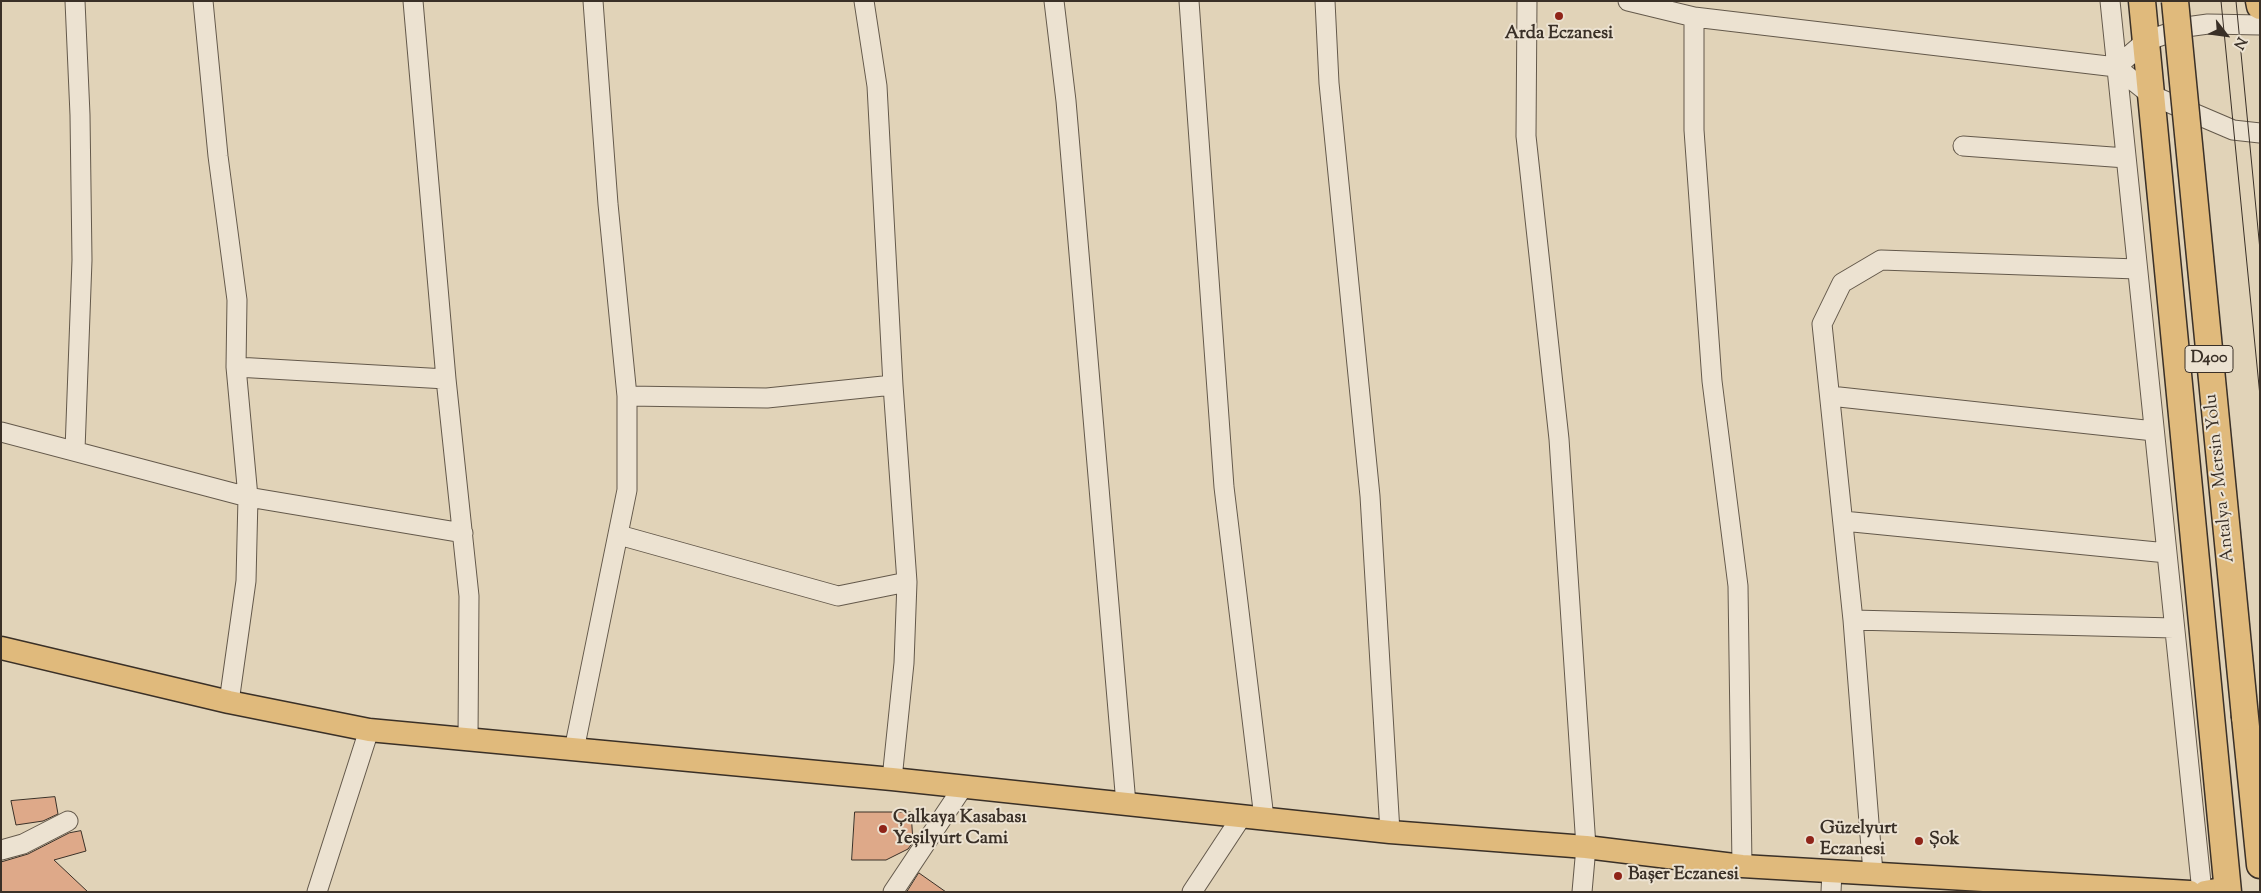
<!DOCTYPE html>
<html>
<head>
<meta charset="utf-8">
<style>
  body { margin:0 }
  #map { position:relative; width:2261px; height:893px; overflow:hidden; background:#e1d3b8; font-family:"Sorts Mill Goudy",serif }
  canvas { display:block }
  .frame { position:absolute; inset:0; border:2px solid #3a3027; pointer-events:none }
  .north { position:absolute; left:2201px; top:10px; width:50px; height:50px; -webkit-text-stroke:4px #ece2d1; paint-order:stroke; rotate:120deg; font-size:14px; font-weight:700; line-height:20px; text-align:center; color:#3a3027 }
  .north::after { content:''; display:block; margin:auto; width:18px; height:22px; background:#3a3027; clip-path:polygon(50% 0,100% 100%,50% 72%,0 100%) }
</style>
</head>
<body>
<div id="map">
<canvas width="2261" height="893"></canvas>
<div class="frame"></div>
<div class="north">N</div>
</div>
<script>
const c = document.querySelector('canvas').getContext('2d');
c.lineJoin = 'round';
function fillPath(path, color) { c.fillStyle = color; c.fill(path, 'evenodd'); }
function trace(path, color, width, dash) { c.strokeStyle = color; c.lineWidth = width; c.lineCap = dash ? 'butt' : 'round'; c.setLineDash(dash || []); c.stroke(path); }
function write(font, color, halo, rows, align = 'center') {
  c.font = font + ' "Sorts Mill Goudy",serif'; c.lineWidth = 4; c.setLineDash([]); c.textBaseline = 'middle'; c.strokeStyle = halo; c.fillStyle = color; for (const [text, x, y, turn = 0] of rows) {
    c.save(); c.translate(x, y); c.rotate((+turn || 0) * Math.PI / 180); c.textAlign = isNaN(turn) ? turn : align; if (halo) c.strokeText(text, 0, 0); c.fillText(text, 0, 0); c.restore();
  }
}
const building = new Path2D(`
  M55,797l3,17 -15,7 -27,4 -5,-24z
  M855,812h56l2,30 -5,7 -22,11h-34z
  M81,831l5,20 -32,9 34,32h-87v-30l27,-8 41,-21z
  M919,873l27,19h-39z`);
fillPath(building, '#dea989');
trace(building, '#3a3027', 1);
const minor = new Path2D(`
  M75,1l5,114 2,145 -7,190
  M203,1l15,155 19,144 -1,67 12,130 -2,84 -17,121
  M413,1l33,378 23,217 -1,143
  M864,1l13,85 16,299 14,197 -3,81 -12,116
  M1054,1l12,100 60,703
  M1189,1l35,486 40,331
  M1325,1l4,82 41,413 20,336
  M1527,1l-1,135 33,303 27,408 -4,45
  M1628,1l66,16 422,50 35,28 82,35 27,3
  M2110,1l92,891
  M1694,17v113l18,251 26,205 4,280
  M2116,67l30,-26 40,-14 22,-3 52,1
  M1963,146l163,12
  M236,367l210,12
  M627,396l140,2 126,-13
  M1830,396l324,35
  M1,432l247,65 215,36
  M1843,521l324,32
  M619,535l219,61 69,-14
  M1853,620l321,8
  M574,750l53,-260v-94l-19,-192 -15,-203
  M1,850l22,-6 45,-23
  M1873,873l-20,-253 -31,-296 20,-41 39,-23 256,9
  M317,892l52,-162
  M893,892l70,-105
  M1192,892l50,-76
  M1831,892l1,-21`);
const major = new Path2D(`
  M1,648l228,54 140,28 523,49 498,53 196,15 156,19 448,26
  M2205,892l22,-4`);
const highway = new Path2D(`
  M2142,1l86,891
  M2259,1l1,5
  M2245,717l15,148`);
trace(minor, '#64594b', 21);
trace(major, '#3a3027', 25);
trace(highway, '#3a3027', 29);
trace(minor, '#ece2d1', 19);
trace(major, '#e0ba7c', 22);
trace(highway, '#e0ba7c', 26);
trace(new Path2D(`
  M2221,1l39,395
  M2236,1l24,249`), '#3a3027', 1);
const highwayBridge = new Path2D(`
  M2175,1l70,716`);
trace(highwayBridge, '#3a3027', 29, []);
trace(highwayBridge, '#e0ba7c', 26);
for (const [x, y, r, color] of [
  [1559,16,5,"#8f2418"],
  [883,829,5,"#8f2418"],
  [1810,840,5,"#8f2418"],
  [1919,841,5,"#8f2418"],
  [1618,876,5,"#8f2418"]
]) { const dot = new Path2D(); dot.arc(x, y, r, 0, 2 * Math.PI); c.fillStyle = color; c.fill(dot); trace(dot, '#ece2d1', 2); }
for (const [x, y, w] of [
  [2209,359,48]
]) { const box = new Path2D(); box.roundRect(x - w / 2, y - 13.5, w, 27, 4); c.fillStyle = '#ece2d1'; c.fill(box); trace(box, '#3a3027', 1); }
write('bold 16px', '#3a3027', null, [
  ["D400",2209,359]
]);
write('bold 18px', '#3a3027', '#ece2d1', [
  ["Arda Eczanesi",1559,35,"center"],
  ["Çalkaya Kasabası",893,819],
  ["Yeşilyurt Cami",893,840],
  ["Güzelyurt",1820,830],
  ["Eczanesi",1820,851],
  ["Şok",1929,841],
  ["Başer Eczanesi",1628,876]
], 'left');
write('18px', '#3a3027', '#ece2d1', [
  ["Antalya - Mersin Yolu",2221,478,-96]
]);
</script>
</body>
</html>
